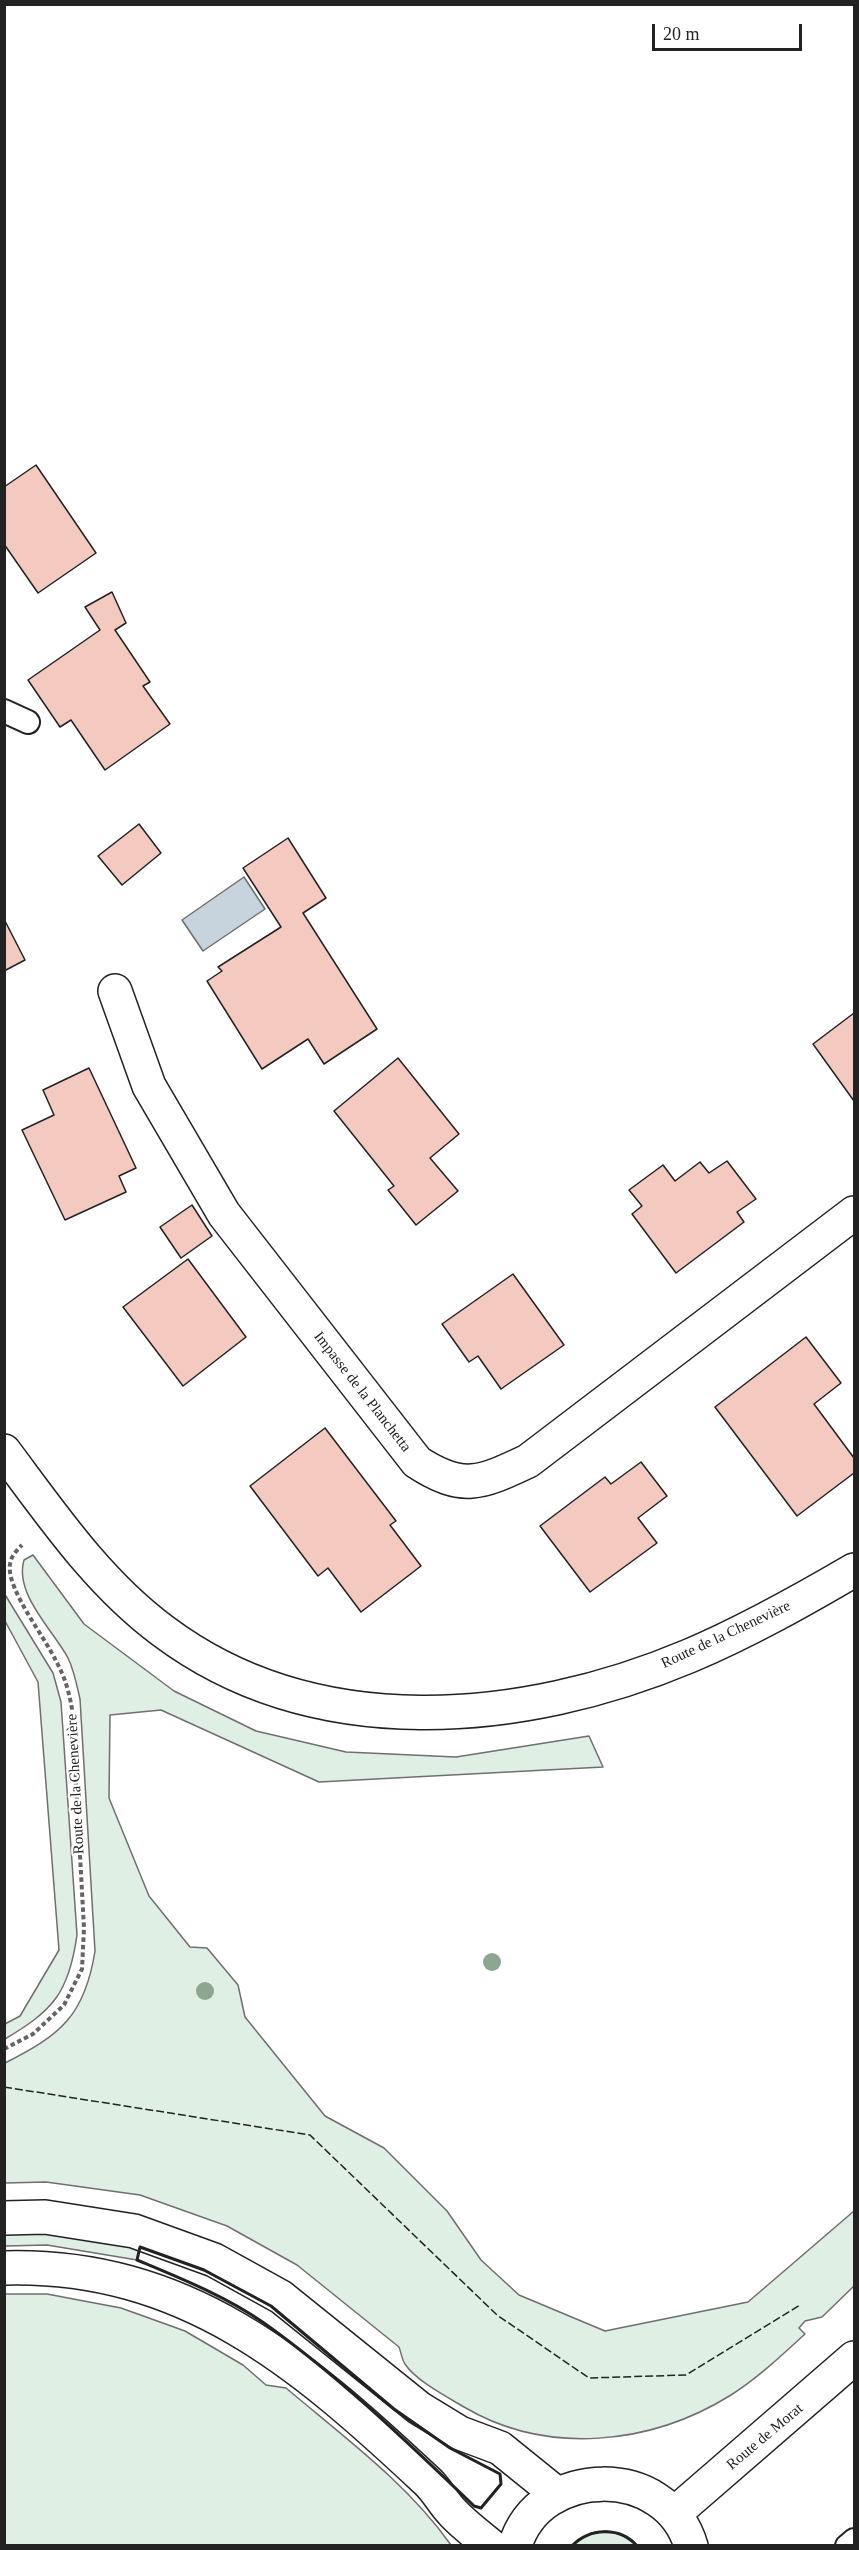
<!DOCTYPE html>
<html>
<head>
<meta charset="utf-8">
<style>
  body { margin:0 }
  #map { position:relative; width:859px; height:2550px; overflow:hidden; background:#fff; font-family:Georgia,serif }
  canvas { display:block }
  .frame { position:absolute; inset:0; border:6px solid #222; pointer-events:none }
  .scale { position:absolute; left:652px; top:24px; width:150px; height:27px; box-sizing:border-box; border:3px solid #222; border-top:0; padding-left:8px; font-size:18px; line-height:21px; white-space:nowrap; color:#222; -webkit-text-stroke:4px #fff; paint-order:stroke }
</style>
</head>
<body>
<div id="map">
<canvas width="859" height="2550"></canvas>
<div class="frame"></div>
<div class="scale">20 m</div>
</div>
<script>
const c = document.querySelector('canvas').getContext('2d');
c.lineJoin = 'round';
function fillPath(path, color) { c.fillStyle = color; c.fill(path, 'evenodd'); }
function trace(path, color, width, dash) { c.strokeStyle = color; c.lineWidth = width; c.lineCap = dash ? 'butt' : 'round'; c.setLineDash(dash || []); c.stroke(path); }
function write(font, color, halo, rows, align = 'center') {
  c.font = font + ' Georgia,serif'; c.lineWidth = 4.5; c.setLineDash([]); c.textBaseline = 'middle'; c.strokeStyle = halo; c.fillStyle = color; for (const [text, x, y, turn = 0] of rows) {
    c.save(); c.translate(x, y); c.rotate((+turn || 0) * Math.PI / 180); c.textAlign = isNaN(turn) ? turn : align; if (halo) c.strokeText(text, 0, 0); c.fillText(text, 0, 0); c.restore();
  }
}
const green = new Path2D(`
  M33,1555l51,69 90,67 82,40 90,21 110,5 133,-21 14,31 -284,15 -158,-72 -51,5 -1,83 40,98 41,51 17,1 31,37 7,32 80,99 59,32 63,63 34,49 38,35 86,36 143,-29 106,-91v75l-32,31 -17,4 -6,7 6,6c-23,21 -47,44 -74,61 -80,50 -184,61 -267,12 -17,-10 -49,-27 -59,-43 -3,-4 -4,-12 -6,-17l-102,-82 -70,-39 -87,-31 -94,-13 -41,1v-120c56,-28 80,-48 90,-112l-15,-252c-3,-13 -6,-29 -12,-41 -15,-28 -54,-64 -44,-98z
  M4,1593l49,80 8,29 16,233c-8,57 -23,75 -72,104v-15l15,-8 39,-66 -21,-268 -33,-61z
  M4,2232h42l94,15 -3,13 -90,-15 -42,1z
  M5,2294h42l74,14 64,23 58,34 23,20 20,3c58,49 121,95 165,157h-446z
  M606,2531l14,3 17,11h-65l19,-12z`);
fillPath(green, '#e0efe3');
trace(green, '#6f6f6f', 1.5);
const water = new Path2D(`
  M244,877l21,32 -62,42 -21,-31z`);
fillPath(water, '#c7d3dd');
trace(water, '#6f6f6f', 1.5);
const building = new Path2D(`
  M36,465l60,88 -58,40 -34,-49v-57z
  M112,592l14,31 -11,7 35,52 -7,4 27,38 -65,46 -34,-50 -11,7 -32,-47 72,-50 -15,-23z
  M139,824l22,29 -39,32 -24,-29z
  M288,838l38,60 -23,15 74,116 -53,35 -16,-25 -46,30 -55,-88 15,-10 -4,-4 63,-40 -38,-59z
  M4,919l21,41 -21,11z
  M854,1013v88l-41,-57z
  M398,1058l61,76 -29,24 28,33 -42,34 -28,-35 6,-4 -60,-75z
  M89,1068l47,100 -17,8 7,16 -61,28 -43,-90 32,-15 -11,-25z
  M727,1161l29,38 -19,13 7,10 -68,51 -44,-59 10,-8 -13,-16 34,-25 12,16 25,-19 9,11z
  M192,1205l20,31 -31,22 -21,-31z
  M188,1259l58,78 -63,49 -60,-79z
  M513,1274l51,71 -63,44 -23,-33 -9,6 -27,-38z
  M806,1337l35,46 -27,21 40,54v15l-57,43 -82,-109z
  M325,1428l71,93 -6,4 31,41 -60,46 -33,-44 -10,8 -68,-90z
  M641,1462l26,34 -29,22 19,25 -67,49 -50,-66 65,-49 6,7z`);
fillPath(building, '#f3c9c0');
trace(building, '#222', 1.5);
const service = new Path2D(`
  M4,711l24,11
  M847,2546l7,-6`);
const minor = new Path2D(`
  M115,991l34,95 75,128 193,248c46,30 64,21 111,-1l326,-248`);
const tertiary = new Path2D(`
  M4,1451c48,64 94,132 159,180 152,114 360,95 526,25 57,-24 112,-55 165,-86`);
const secondary = new Path2D(`
  M674,2514l180,-156
  M515,2546c24,-82 152,-83 176,0`);
const motorway = new Path2D(`
  M4,2218l41,-1 89,14 80,29 67,37 138,111 41,25 40,15 57,46
  M4,2268c181,-5 298,96 423,213 10,9 16,22 26,32 11,12 25,22 38,33`);
trace(service, '#222', 26);
trace(minor, '#222', 36);
trace(tertiary, '#222', 36);
trace(secondary, '#222', 36);
trace(motorway, '#222', 36);
trace(new Path2D(`
  M4,2049l29,-15 31,-29 18,-36 2,-41 -12,-219c-3,-17 -7,-32 -16,-48 -11,-24 -50,-72 -46,-97 1,-8 7,-14 12,-19`), '#646464', 4, [4.5, 3]);
trace(service, '#fff', 22);
trace(minor, '#fff', 33);
trace(tertiary, '#fff', 33);
trace(secondary, '#fff', 33);
trace(motorway, '#fff', 33);
trace(new Path2D(`
  M4,2087l306,48 187,180 92,63 97,-3 114,-70`), '#222', 1.5, [8, 3]);
trace(new Path2D(`
  M140,2247l64,23 67,36 123,103 56,39 50,26 1,10 -20,24 -7,-2c-67,-64 -134,-129 -210,-183 -39,-27 -84,-45 -127,-63z
  M572,2546c17,-18 48,-20 65,0`), '#222', 3);
c.fillStyle = '#8da692';
for (const [x, y] of [
  [492,1962],
  [205,1991]
]) { c.beginPath(); c.arc(x, y, 9, 0, 2 * Math.PI); c.fill(); }
write('15px', '#222', '#fff', [
  ["Impasse de la Planchetta",362,1392,52],
  ["Route de la Chenevière",726,1635,-25],
  ["Route de la Chenevière",76,1784,-93],
  ["Route de Morat",765,2437,-40]
]);
</script>
</body>
</html>
